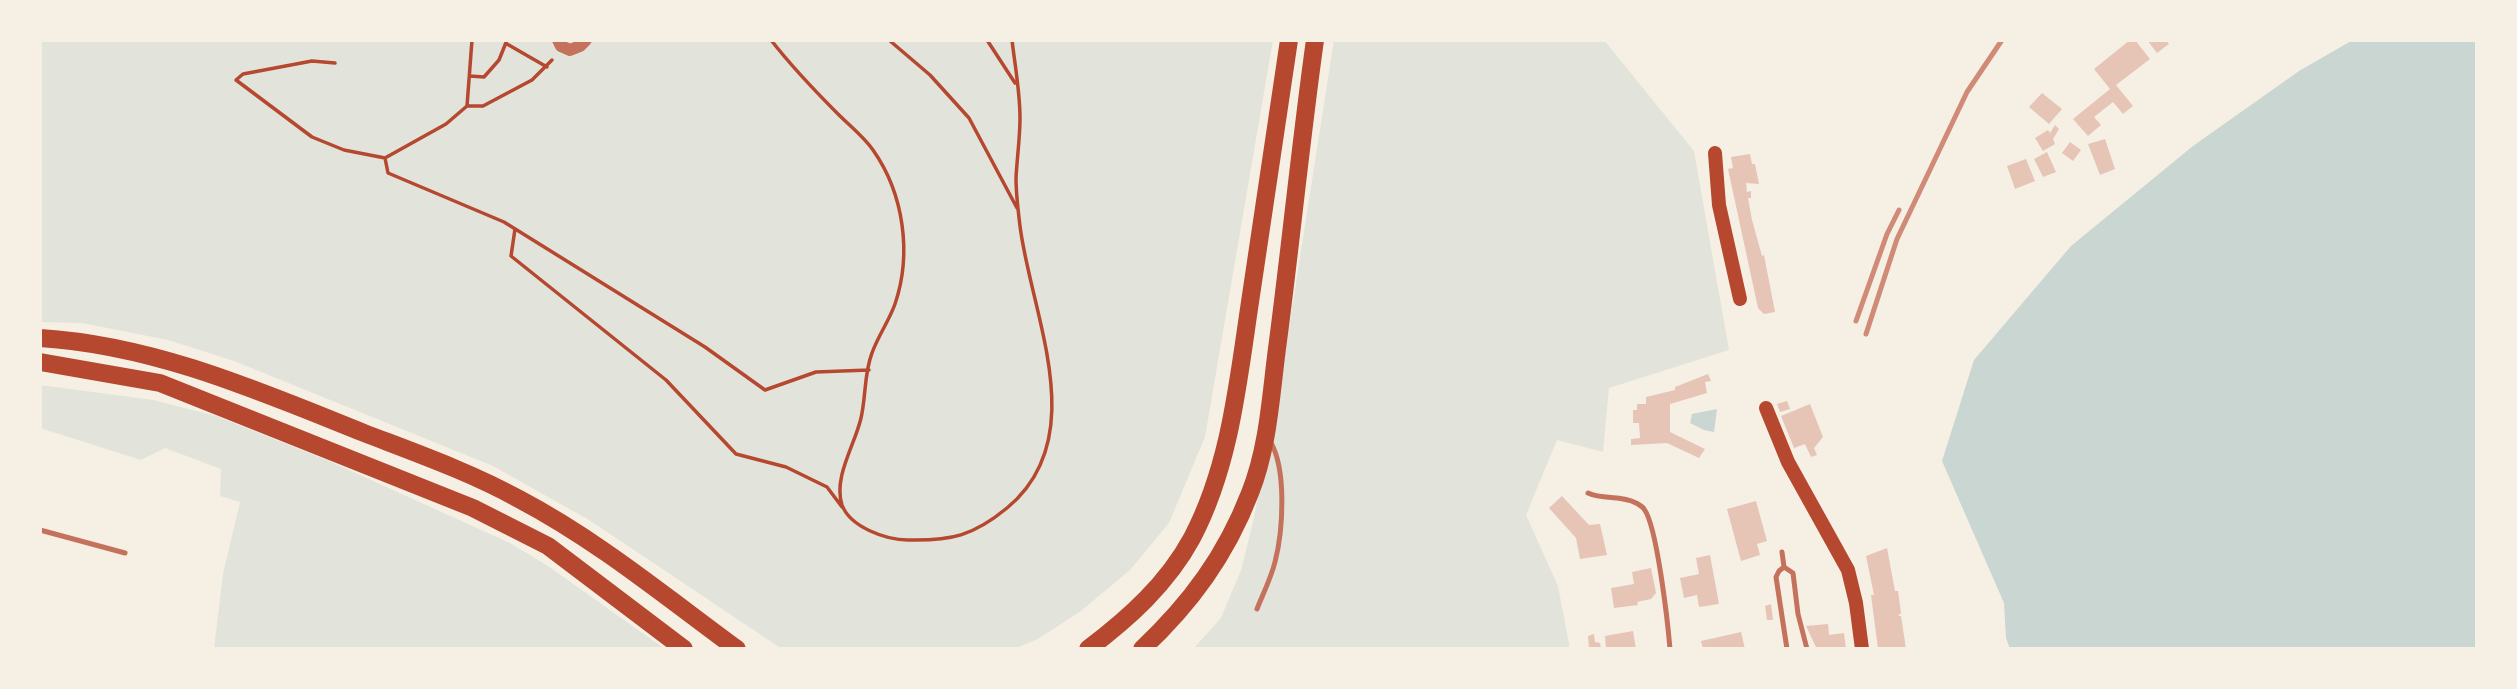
<!DOCTYPE html>
<html>
<head>
<meta charset="utf-8">
<style>
  body { margin:0 }
  #map { position:relative; width:2517px; height:689px; overflow:hidden; background:#f6efe4; font-family:"Public Sans",sans-serif }
  canvas { display:block }
  .frame { position:absolute; inset:0; border:42px solid #f6efe4; pointer-events:none }
</style>
</head>
<body>
<div id="map">
<canvas width="2517" height="689"></canvas>
<div class="frame"></div>
</div>
<script>
const c = document.querySelector('canvas').getContext('2d');
c.lineJoin = 'round';
function fillPath(path, color) { c.fillStyle = color; c.fill(path, 'evenodd'); }
function trace(path, color, width, dash) { c.strokeStyle = color; c.lineWidth = width; c.lineCap = dash ? 'butt' : 'round'; c.setLineDash(dash || []); c.stroke(path); }
fillPath(new Path2D(`
  M40,40h1233l-68,397 -36,86 -39,47 -49,41 -43,28 -24,10h-232l-193,-129 -96,-54 -259,-105 -66,-21 -86,-17 -42,-1z
  M1334,40h270l90,111 35,199 -120,38 -6,64 -46,-12 -31,75 32,71 12,63h-377l28,-31 20,-48 12,-48 24,-118z
  M40,385l113,15 63,16 113,45 181,82 38,23 117,83h-451l9,-75 17,-72 -20,-6 1,-27 -56,-21 -24,12 -101,-32z`), '#e2e4dc');
fillPath(new Path2D(`
  M2353,40h124v609h-467l-4,-11 -2,-35 -62,-142 32,-101 97,-114 122,-100 106,-75z
  M1717,409l-3,23 -10,-2 -14,-7 2,-9z`), '#c9d6d2');
fillPath(new Path2D(`
  M2130,40h5l15,19 -34,26 17,21 -10,8 -10,-12 -19,15 7,8 -13,11 -15,-17 37,-30 -16,-20z
  M2147,40h19l3,4 -12,9z
  M2042,93l20,16 -13,15 -20,-17z
  M2055,125l4,4 -6,10 2,5 -12,7 -8,-13 13,-8 2,3z
  M2105,139l10,30 -15,6 -12,-31z
  M2070,142l11,8 -8,11 -11,-8z
  M2047,152l9,20 -13,5 -9,-18z
  M1750,154l2,10h3l4,20 -13,-1 1,9 4,-1v7h-3l4,22 10,36 2,-1 11,57 -11,2 -6,-6 -30,-139 5,-1 -2,-11z
  M2026,159l9,22 -20,8 -8,-23z
  M1708,374l3,7 -6,1 2,11 -37,11v28l35,17 -6,9 -32,-15 -36,2v-6l9,-1 -1,-15h-6v-13h4v-6h9v-7l29,-7v-3z
  M1787,401l3,8 -10,3 -3,-8z
  M1810,404l13,33 -9,11 3,7 -6,2 -6,-13 -11,4 -13,-32z
  M1562,496l27,29 11,-1 7,31 -27,4 -4,-21 -27,-30z
  M1756,501l11,40 -10,3 3,11 -19,6 -14,-52z
  M1887,548l8,43h3l3,22 -3,3h3l5,33h-28l-7,-54h3l-8,-39z
  M1710,555l9,49 -20,3 -2,-12 -13,3 -4,-20 19,-4 -3,-16z
  M1651,568l5,25 -5,6 -14,3 1,3 -24,3 -3,-20 23,-4 -2,-12z
  M1771,604l2,16h-6l-2,-14z
  M1828,624l1,11 15,-2 2,16h-29l-11,-23z
  M1633,631l3,18h-30l-1,-13z
  M1741,632l4,17h-42l-2,-8z
  M1594,634l1,8 5,1 1,5 -12,1 -1,-13z`), '#e6c5b7');
trace(new Path2D(`
  M472,40l-5,66h16l49,-26 20,-20
  M771,40c21,27 44,51 68,75 11,11 25,22 34,35 31,44 39,104 22,154 -6,17 -17,32 -23,49 -8,20 -6,44 -11,65 -6,27 -28,59 -19,87 8,22 44,35 66,35 43,1 65,-4 99,-32 86,-71 24,-193 13,-282 -2,-16 -4,-32 -4,-48 1,-20 4,-40 4,-60 0,-26 -5,-52 -8,-78
  M889,40l41,35 39,43 48,90
  M987,40l28,43
  M507,44l40,23
  M335,63l-23,-2 -69,13 -7,6 76,57 32,13 41,8
  M470,76l14,1 15,-17 8,-20
  M467,106l-21,18 -61,34 3,15 116,49 201,125 60,43 51,-18 53,-2
  M515,229l-4,27 155,124 70,74 50,13 41,20 15,20`), '#b5482f', 3.5);
trace(new Path2D(`
  M1588,493c15,7 33,2 48,10 1,0 8,5 8,6 13,16 24,116 26,140
  M40,530l85,23
  M1782,552l2,15
  M1257,609c6,-15 14,-31 18,-47 8,-31 12,-93 -5,-121
  M1787,649l-11,-72 3,-6 5,-4 9,6 5,41 9,35`), '#c5725c', 5);
trace(new Path2D(`
  M558,40l3,6 9,4 10,-4 6,-6`), '#c5725c', 12);
trace(new Path2D(`
  M1715,153l4,52 21,94
  M1766,408l22,54 60,108 8,33 6,46`), '#b5482f', 14);
trace(new Path2D(`
  M40,338c114,7 219,53 324,95 52,20 106,39 155,66 78,41 147,98 218,150
  M40,362l120,21 313,125 75,38 136,103
  M1088,649c41,-31 79,-65 104,-111 38,-72 46,-156 58,-236 13,-87 26,-174 39,-262
  M1142,649c49,-46 84,-94 108,-156 19,-47 21,-102 28,-152 13,-100 23,-201 37,-301`), '#b5482f', 18);
trace(new Path2D(`
  M1856,321l31,-87 12,-24
  M1866,334l31,-95 70,-147 35,-52`), '#cf8b77', 5);
</script>
</body>
</html>
